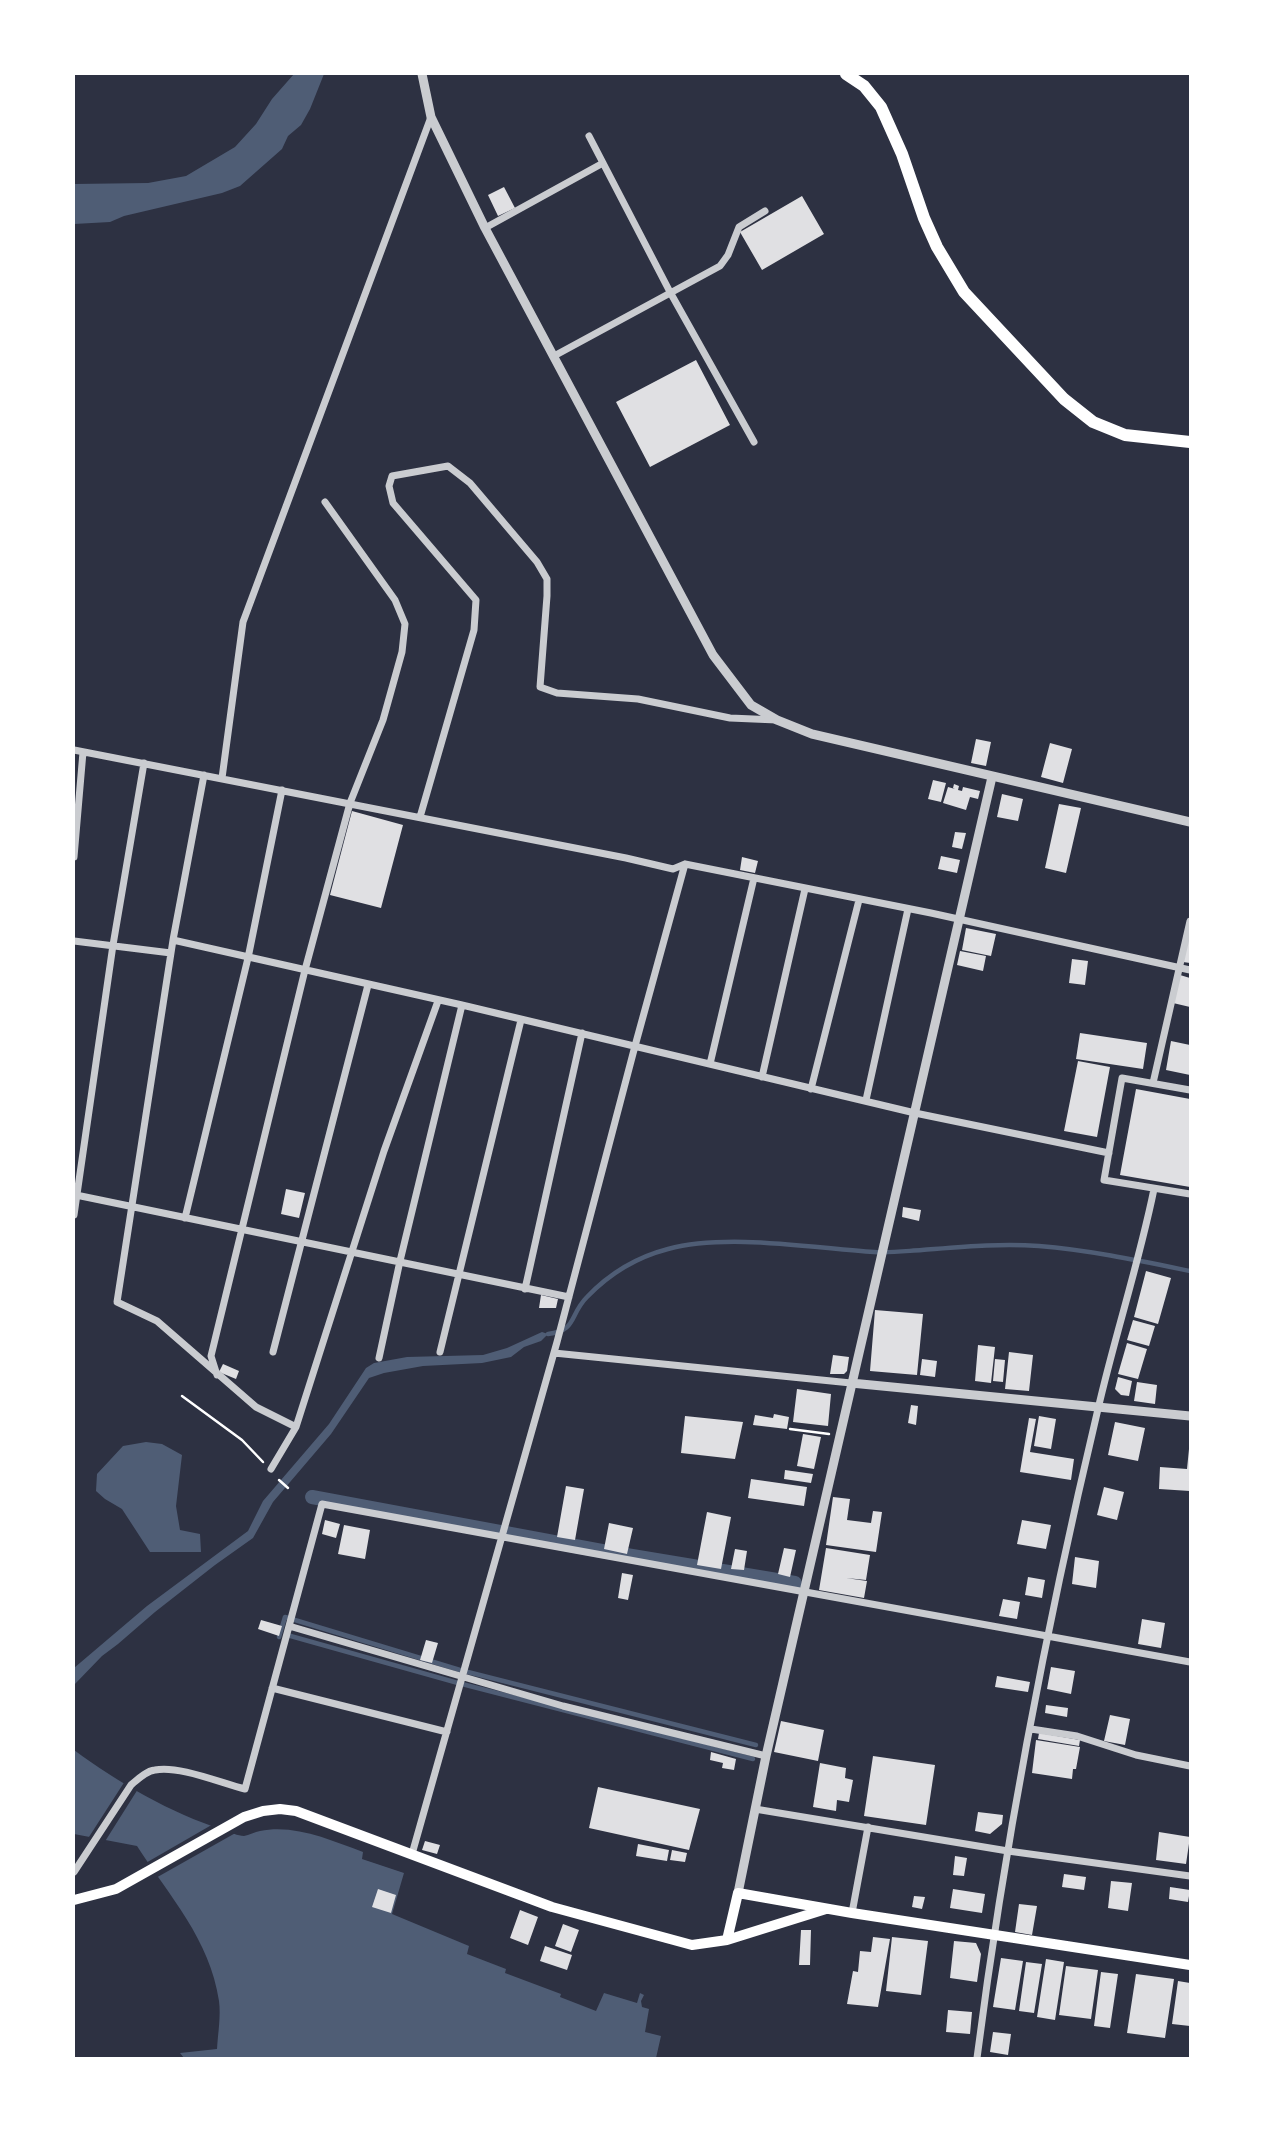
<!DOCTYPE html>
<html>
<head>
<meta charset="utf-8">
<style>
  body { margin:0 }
  #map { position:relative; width:1264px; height:2132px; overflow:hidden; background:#2d3142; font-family:"Roboto Condensed",sans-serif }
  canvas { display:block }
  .frame { position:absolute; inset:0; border:75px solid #fff; pointer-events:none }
</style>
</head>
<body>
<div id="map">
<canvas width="1264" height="2132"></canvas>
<div class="frame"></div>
</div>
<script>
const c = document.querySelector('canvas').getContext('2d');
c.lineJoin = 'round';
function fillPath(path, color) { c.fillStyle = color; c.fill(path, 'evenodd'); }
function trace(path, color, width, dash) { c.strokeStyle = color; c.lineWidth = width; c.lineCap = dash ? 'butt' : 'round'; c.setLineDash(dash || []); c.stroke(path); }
fillPath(new Path2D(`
  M294,74h30l-14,35 -9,16 -13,11 -6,13 -42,37 -18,7 -98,23 -14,6 -36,2v-40l74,-1 38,-7 49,-29 21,-23 16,-25z
  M542,1332l6,2 -7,7 -17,6 -13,10 -29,6 -59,3 -39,7 -15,5 -38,56 -58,68 -20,36 -38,27 -60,47 -37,32 -16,12 -28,29v-17l73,-62 101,-75 15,-30 66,-77 37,-56 8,-5 33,-6 76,-2 24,-7z
  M146,1442l16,2 20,11 -6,51 4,24 20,4 1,18h-51l-28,-43 -17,-10 -9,-8 1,-17 26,-28z
  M74,1750c45,33 96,63 150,80 6,2 14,6 20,6 5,-1 11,-4 16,-5 35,-7 70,9 103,21l-1,7 42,14 -12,41 77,32 -2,8 39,15 -1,4 56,21 -1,3 36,14 8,-18 33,10 3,-10 4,2 -3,6 1,6 7,2 -4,23 16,4 -5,22h-472l-4,-5 37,-4c1,-16 4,-33 2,-48 -9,-62 -50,-105 -82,-155l-63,-12z`), '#4f5d75');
fillPath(new Path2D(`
  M125,1781l13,8 -34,54 -17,-3z
  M215,1823l24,8 -85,48 -10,-15z`), '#2d3142');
trace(new Path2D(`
  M548,1334c29,-3 21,-19 39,-37 22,-23 50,-40 81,-48 59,-16 145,-1 206,3 16,1 32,-1 48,-2 38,-3 78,-7 117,-4 50,4 102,15 151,25
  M287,1635l171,48 295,76
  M279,1637l6,-20 175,53 296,75`), '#4f5d75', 4.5);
trace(new Path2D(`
  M312,1497l290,54 193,32`), '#4f5d75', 14);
fillPath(new Path2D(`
  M504,187l11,21 -17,8 -10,-21z
  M802,196l22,38 -62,36 -22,-38z
  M696,360l34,65 -80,42 -34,-65z
  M976,739l15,3 -5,24 -15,-3z
  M1050,743l22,6 -9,34 -22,-6z
  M933,780l13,3 -5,19 -13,-3z
  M954,784l5,2 -1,4 4,1 1,-4 17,4 -2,8 -8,-2 -4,13 -23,-7 5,-16 7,2 -2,-1z
  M1002,794l21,5 -5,22 -21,-4z
  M1059,804l22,4 -15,65 -21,-5z
  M352,811l51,14 -22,83 -51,-13z
  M955,832l11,1 -4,16 -10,-2z
  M941,856l19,4 -3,13 -19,-4z
  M742,857l16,4 -3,12 -15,-3z
  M966,928l30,6 -5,22 -29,-6z
  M1188,938l2,1v24l-7,-1z
  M960,951l26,5 -3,15 -26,-6z
  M1072,959l16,2 -3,24 -16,-2z
  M1180,975l10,3v29l-17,-4z
  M1080,1033l67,10 -4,26 -67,-10z
  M1171,1041l19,4v30l-24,-5z
  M1078,1061l32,6 -13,70 -33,-6z
  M1136,1089l54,10v88l-70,-12z
  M286,1189l19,4 -6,25 -18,-4z
  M903,1207l18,3 -2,11 -17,-4z
  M1146,1271l25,7 -13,46 -24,-7z
  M541,1295l17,4 -2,9h-17z
  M875,1310l48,4 -6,61 -47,-4z
  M1133,1320l22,6 -6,20 -22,-6z
  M1127,1343l20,6 -9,30 -20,-5z
  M978,1345l17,2 -4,36 -16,-2z
  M1009,1352l24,3 -4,36 -24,-2z
  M833,1355l16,2 -2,14 -3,3h-14z
  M922,1359l15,2 -2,16 -15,-2z
  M995,1359l10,1 -2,22 -10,-1z
  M223,1364l16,7 -3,8 -17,-7z
  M1118,1377l14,4 -3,15 -8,-1 -6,-6z
  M1137,1382l20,3 -2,19 -21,-3z
  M797,1389l34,5 -3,32 -35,-4z
  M911,1405l7,1 -2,19 -8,-2z
  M774,1414l15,3 -2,12 -34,-4 2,-10 18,3z
  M685,1416l58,6 -8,37 -54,-6z
  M1039,1416l17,3 -5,30 -17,-3z
  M1029,1418l7,1 -6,33 44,7 -3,21 -51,-8z
  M1115,1422l30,6 -7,33 -30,-6z
  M803,1434l18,3 -7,32 -17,-3z
  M1189,1449h1v42l-31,-2 1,-22 27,2z
  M785,1470l28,4 -2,9 -27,-4z
  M751,1479l56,8 -3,19 -56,-8z
  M566,1486l18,3 -9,51 -18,-3z
  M1104,1487l20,5 -7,28 -20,-5z
  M833,1497l17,2 -3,21 24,3 2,-12 9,1 -6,40 -50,-7z
  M707,1512l24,5 -10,52 -24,-4z
  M325,1520l15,4 -4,14 -14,-4z
  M1022,1520l29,5 -5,24 -29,-5z
  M609,1523l24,5 -6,26 -23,-5z
  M344,1525l26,5 -5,29 -27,-5z
  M784,1548l12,2 -6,27 -12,-3z
  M826,1548l44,7 -4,25 -20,-2 21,3 -3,17 -45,-8z
  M735,1549l12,2 -3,19 -13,-1z
  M1075,1557l24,4 -3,27 -24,-4z
  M622,1573l11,2 -5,25 -10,-2z
  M1028,1577l17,3 -3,18 -17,-3z
  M1003,1599l17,3 -3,17 -18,-3z
  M1142,1619l23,4 -4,25 -23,-4z
  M261,1620l21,6 -3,10 -21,-7z
  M426,1640l12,3 -6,20 -12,-3z
  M1051,1667l24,4 -4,23 -24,-5z
  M997,1676l33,6 -2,10 -33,-5z
  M1046,1705l22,3 -1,9 -22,-4z
  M1110,1715l20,4 -5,26 -21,-4z
  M781,1721l43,9 -6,31 -44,-9z
  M1039,1733l41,7 -1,6 -41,-7z
  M1036,1740l44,7 -4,22h-3l-1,10 -40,-6z
  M711,1752l25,7 -2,11 -12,-2 1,-5 -13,-3z
  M873,1756l62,9 -9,60 -62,-9z
  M820,1763l26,5 -1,10 8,2 -4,22 -12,-2 -1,11 -23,-4z
  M598,1787l102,22 -11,41 -100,-22z
  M978,1812l25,3 -1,9 -12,10 -15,-3z
  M1159,1832l31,5 -4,27 -30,-4z
  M425,1841l15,4 -3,9 -15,-4z
  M638,1844l31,6 -2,11 -31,-5z
  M672,1850l15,3 -2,9 -15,-2z
  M955,1856l12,2 -3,18 -11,-1z
  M1064,1874l22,3 -2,13 -22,-3z
  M1111,1881l21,2 -4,28 -20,-3z
  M1170,1887l20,3 -2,12 -19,-3z
  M378,1889l18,6 -5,18 -19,-6z
  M953,1889l32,5 -3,19 -32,-5z
  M914,1896l11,1 -3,12 -10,-2z
  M1019,1904l18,2 -5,29 -17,-3z
  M520,1910l18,7 -10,28 -18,-7z
  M563,1924l16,6 -8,22 -16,-6z
  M801,1930h10l-1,35h-11z
  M873,1937l17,2 -12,68 -31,-3 6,-33 5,1 2,-21 11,1z
  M892,1937l36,4 -7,54 -35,-4z
  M954,1941l22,2 5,11 -4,28 -27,-4z
  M545,1946l27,9 -5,15 -27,-9z
  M1001,1958l22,3 -8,49 -22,-3z
  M1046,1959l18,3 -9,58 -18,-3z
  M1026,1962l16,2 -8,49 -15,-2z
  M1066,1966l32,4 -7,49 -32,-4z
  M1101,1972l17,2 -8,54 -16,-2z
  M1136,1974l38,5 -9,59 -38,-5z
  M1178,1981l12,2v43l-18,-2z
  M948,2010l24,2 -2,22 -24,-2z
  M993,2032l18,2 -3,21 -18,-3z`), '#e0e0e3');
trace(new Path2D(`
  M182,1396l60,44 21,22
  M790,1429l39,5
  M279,1480l9,8`), '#fff', 2.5);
trace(new Path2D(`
  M589,136l81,156 84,150
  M485,228l118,-65
  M554,356l166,-90 8,-11 11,-28 26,-16
  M74,750l552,108 47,11 12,-5 246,49 259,57
  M204,775l-31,165 -56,362 40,19 99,86 40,20
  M222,778l21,-156 188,-505
  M420,817l54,-187 2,-30 -83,-97 -4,-17 3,-10 56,-10 22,17 67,79 10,17v17l-7,91 17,6 81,6 92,19 47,2
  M74,857l9,-105
  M173,940l289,65 453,108 194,40
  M74,941l97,12
  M710,1064l44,-186
  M762,1077l43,-188
  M1153,1083l37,-162
  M811,1089l48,-189
  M1190,1090l-68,-12 -18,102 86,14
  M866,1100l42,-191
  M76,1195l493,102
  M74,1215l39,-270 31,-182
  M185,1218l63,-260 34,-168
  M525,1289l57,-256
  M273,1352l95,-367
  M440,1352l81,-332
  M554,1353l297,30
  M379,1358l21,-97 62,-256
  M217,1375l-6,-19 94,-386 45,-167 33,-83 19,-68 3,-28 -10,-24 -70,-98
  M271,1469l25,-42 88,-276 54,-150
  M289,1626l274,80 203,50
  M272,1688l175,44
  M1031,1729l46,7 59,19 54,11
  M755,1809l253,42 182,25
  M412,1854l145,-512 78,-296 50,-182
  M74,1872l57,-87c7,-6 15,-14 24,-15 23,-5 66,13 90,19l77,-285 868,158
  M852,1913l16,-86
  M977,2058c28,-218 70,-435 121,-649 17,-74 41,-146 56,-220`), '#caccd0', 7);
trace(new Path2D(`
  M422,74l9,43 54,111 228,427 38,50 26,15 35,14 378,88
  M851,1383l339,33
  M738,1893l28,-137 226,-979`), '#caccd0', 9);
trace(new Path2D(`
  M74,1900l42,-11 128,-72 19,-6 17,-2 16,2 256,96 140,38 35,-5 99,-31
  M727,1940l11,-47 114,20 338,52`), '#fff', 10);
trace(new Path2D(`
  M846,74l18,12 17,21 21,47 22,64 13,29 27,45 100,107 29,23 32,13 65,7`), '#fff', 12);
</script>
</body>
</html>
